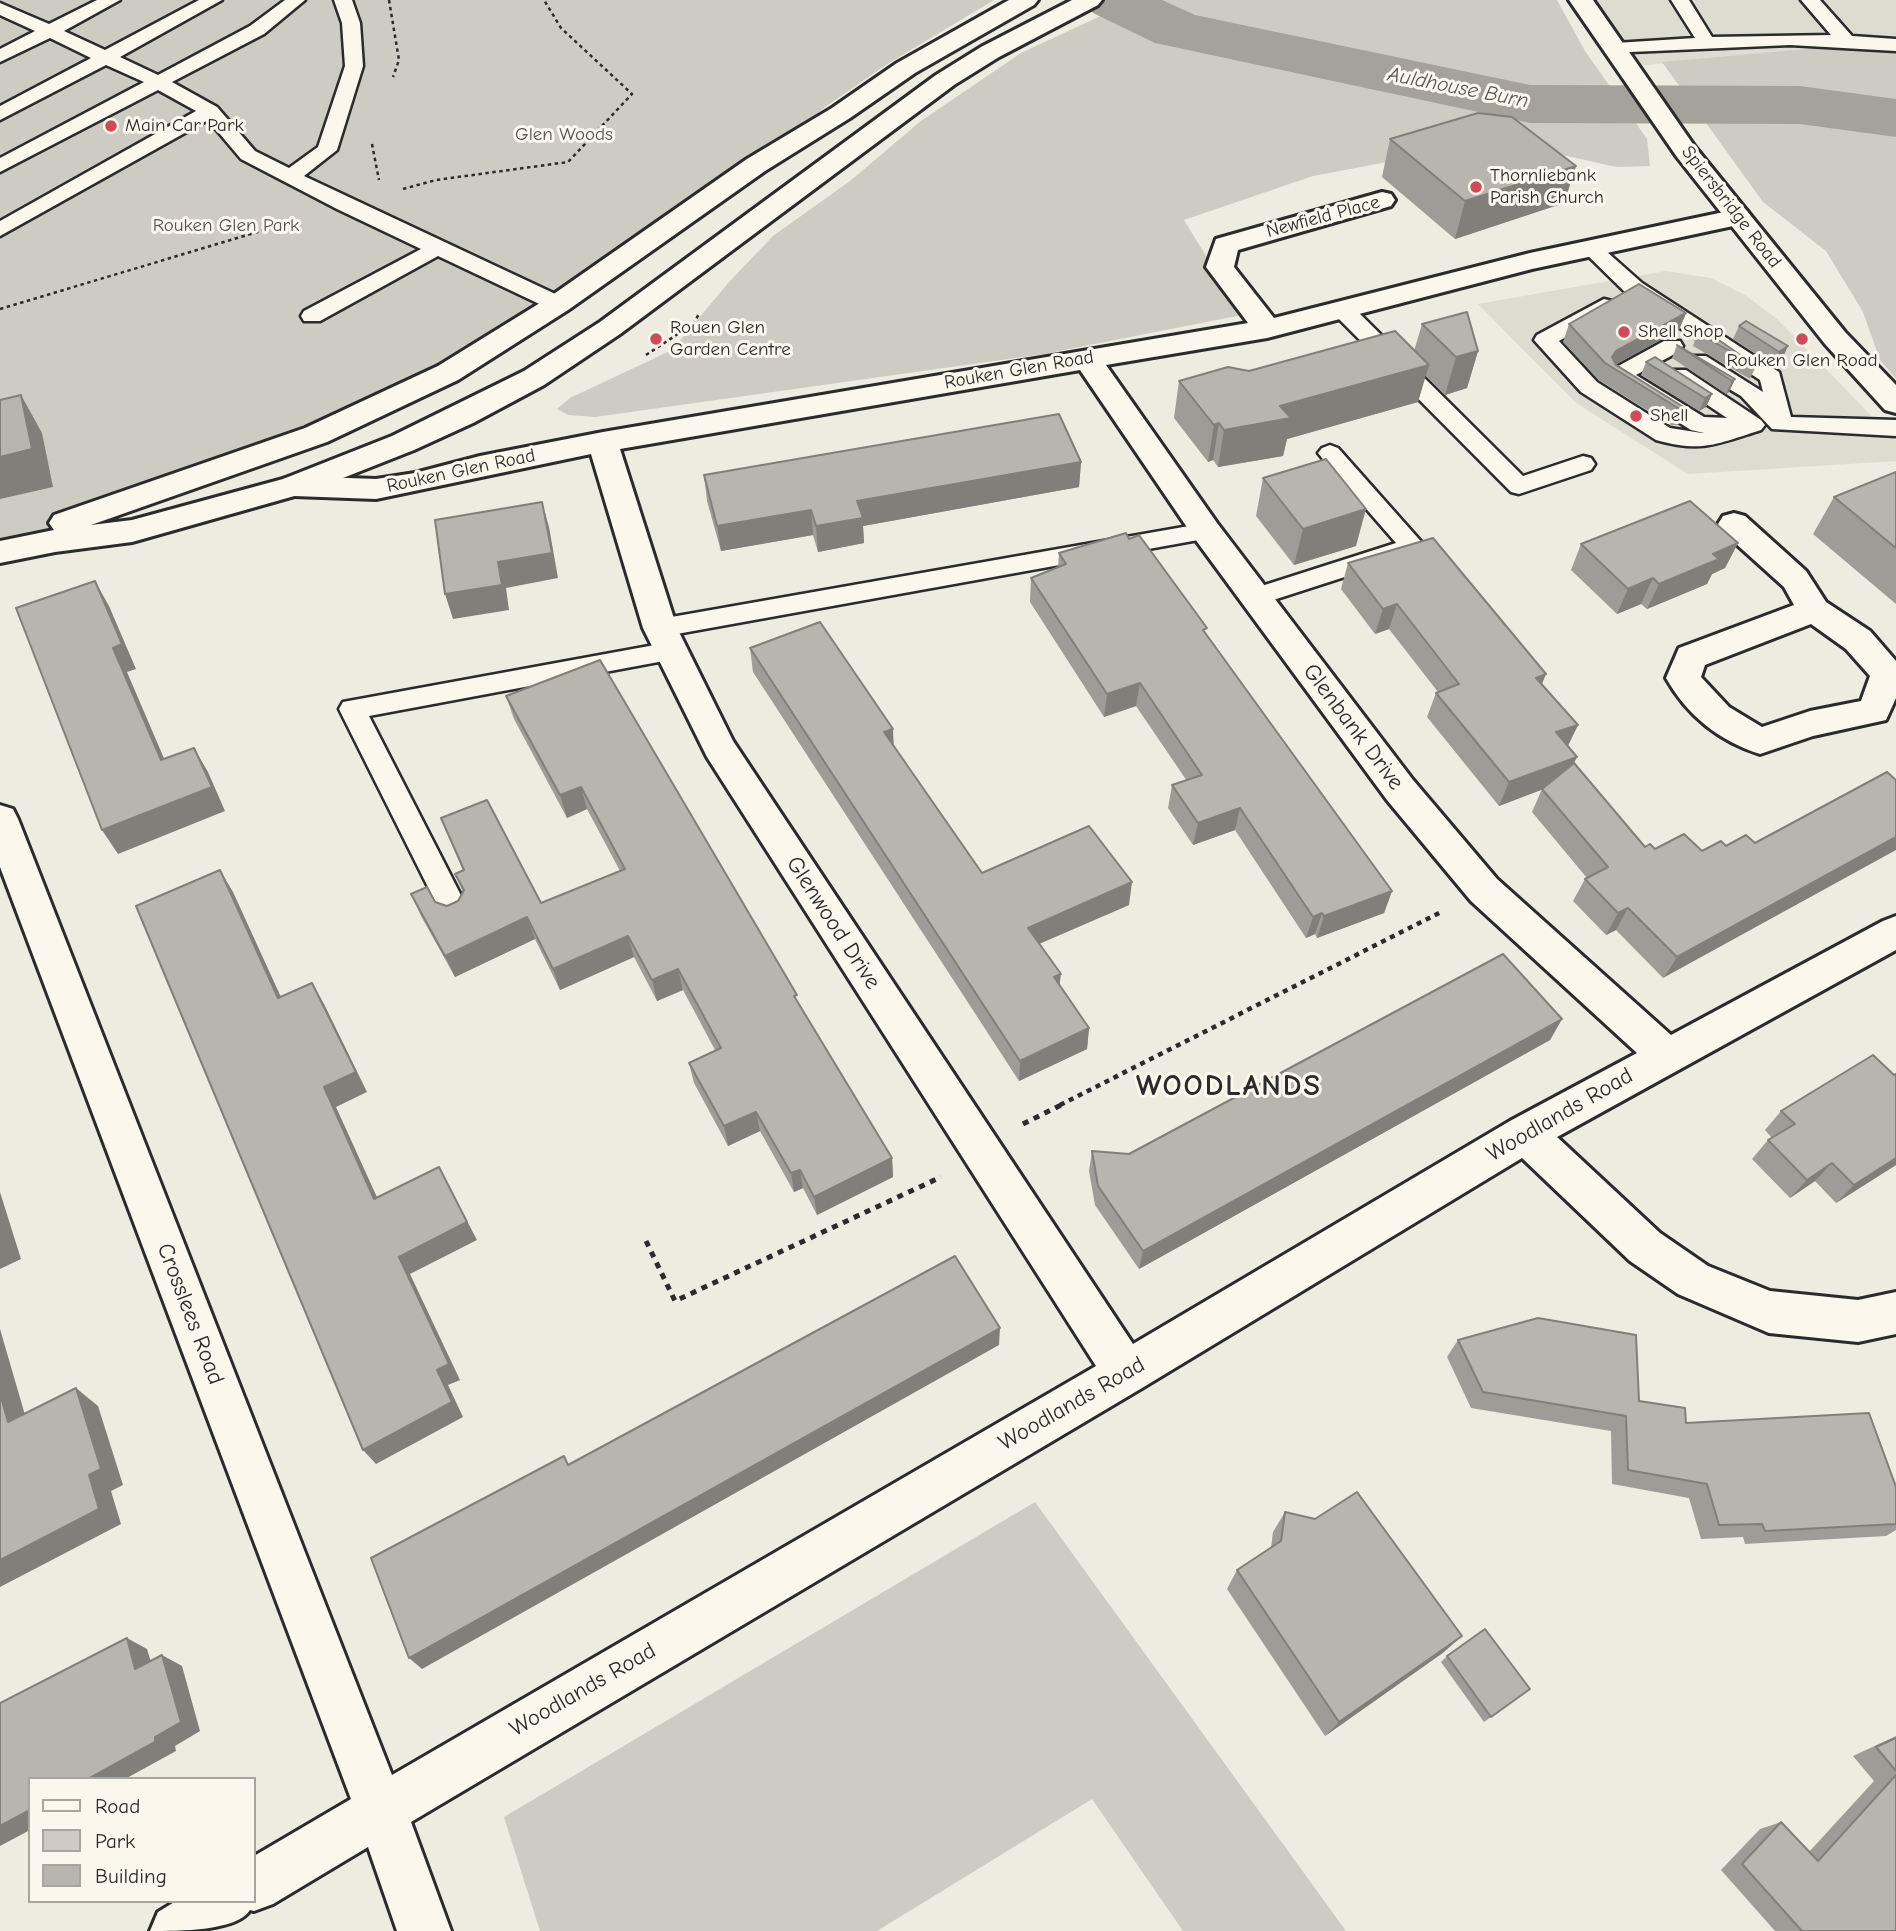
<!DOCTYPE html>
<html>
<head>
<meta charset="utf-8">
<style>
  body { margin:0 }
  #map { position:relative; width:1896px; height:1931px; overflow:hidden; background:#eeebe0; font-family:"Comic Neue",sans-serif }
  canvas { display:block }
  .legend { position:absolute; left:28px; top:1777px; width:228px; height:126px; box-sizing:border-box; background:#fbf7ec; border:2px solid #a8a59f; margin:0; padding:9px 12px; list-style:none; font-size:21px; color:#2b2b2b }
  .legend li { display:flex; align-items:center; gap:14px; height:35px }
  .legend b { width:35px; border:2px solid #a8a59f }
</style>
</head>
<body>
<div id="map">
<canvas width="1896" height="1931"></canvas>
<ul class="legend">
<li><b style="height:9px;background:#fbf7ec"></b>Road</li>
<li><b style="height:19px;background:#cecbc2"></b>Park</li>
<li><b style="height:19px;background:#b8b5ae"></b>Building</li>
</ul>
</div>
<script>
const c = document.querySelector('canvas').getContext('2d');
c.lineJoin = 'round';
function fillPath(path, color) { c.fillStyle = color; c.fill(path, 'evenodd'); }
function trace(path, color, width, dash) { c.strokeStyle = color; c.lineWidth = width; c.lineCap = dash ? 'butt' : 'round'; c.setLineDash(dash || []); c.stroke(path); }
function write(font, color, halo, rows, align = 'center') {
  c.font = font + ' "Comic Neue",sans-serif'; c.lineWidth = 6; c.setLineDash([]); c.textBaseline = 'middle'; c.strokeStyle = halo; c.fillStyle = color; for (const [text, x, y, turn = 0] of rows) {
    c.save(); c.translate(x, y); c.rotate((+turn || 0) * Math.PI / 180); c.textAlign = isNaN(turn) ? turn : align; if (halo) c.strokeText(text, 0, 0); c.fillText(text, 0, 0); c.restore();
  }
}
fillPath(new Path2D(`
  M1581,0h315v51l-44,-6 -225,22z
  M1666,271l45,7 34,17 31,23 120,123v20l-208,13 -112,-71 -98,-99z`), '#dedbd1');
fillPath(new Path2D(`
  M0,0h994l-108,65 -61,42 -69,58 -308,208 -365,144 -83,26z
  M1135,0h422l28,51 62,88 3,27 -34,1 -102,-23 -111,15 -90,17 -129,44 58,95 -198,39 -449,63 -27,-2 -11,-6 13,-11 102,-48 58,-69 43,-45 77,-55 71,-60 100,-68z
  M1852,45l44,6v328l-16,-19 -17,-48 -37,-61 -63,-49 -101,-140z
  M1035,1502l311,429h-163l-91,-132 -215,132h-337l-36,-114z`), '#cecbc2');
fillPath(new Path2D(`
  M1084,0h78l33,15 335,70 270,1 96,13v38l-96,-13 -270,-1 -375,-80 -62,-30z`), '#a4a29a');
const lane = new Path2D(`
  M97,0h23l-56,31 41,19 94,-50h23l-102,57 38,18 92,-49 35,-26h20l-41,34 -92,48 45,25 38,44 34,17 29,-21 27,-81 -3,-43 -8,-23h18l8,23 3,43 -26,84 -33,26 262,123 3,5 -3,5h-16l-112,-53 -118,65h-16l-3,-5 3,-5 117,-62 -84,-40 -96,-50 -33,-39 -208,116v-15l196,-110 -38,-21 -158,82v-14l144,-76 -38,-17 -106,55v-14l91,-48 -41,-20 -50,24v-13l35,-18 -35,-16v-12l49,21z
  M1671,0h18l23,37 119,-2 -30,-35h19l32,36 44,3v12l-106,-6 -182,8 -2,-4 9,-6 80,-5z
  M1591,242l7,2 44,39 137,89 12,45 105,3v16l-124,-7 -31,-33 -51,-30 -3,-5 3,-5h16l57,36 -3,-12 -134,-87 -46,-45 4,-4z
  M1604,299l8,2 3,5 -3,5 -53,30 38,41 73,46 32,5h2l-13,-3 -80,-50 -3,-5 3,-5 53,-29h16l3,5 -3,5 -44,24 68,42 23,1 -57,-38 -3,-5 3,-5h16l75,50 4,5 -4,5c-44,14 -59,23 -105,10l-75,-48 -47,-52 3,-5z
  M1343,303l8,2 172,171 60,-20 8,2 4,6 -4,6 -72,24 -8,-2 -176,-177 -3,-5 3,-5z
  M1330,445l8,3 87,98 -3,6 -158,51 -9,3 -9,-3 -4,-6 4,-6 150,-48 -74,-85 -4,-5 4,-5z
  M1206,523l9,2 3,6 -3,6 -555,100 -9,-2 -4,-7 4,-7 9,-2z
  M671,642l9,2 4,7 -4,7 -311,58 101,197 -5,8 -10,4 -10,-4 -106,-212 4,-7z`);
const street = new Path2D(`
  M1382,192l9,2 4,6 -4,6 -153,44 -4,17 40,51 256,-65 208,-44 9,2 4,6 -4,6 -215,46 -265,69 -161,27 111,158 196,257 84,99 174,156 212,-114 13,-5v34l-339,187 103,96 48,33 62,25 88,9 38,-8v42l-38,8 -89,-9 -91,-39 -48,-33 -108,-103 -380,230 -731,434 40,109h-54l-29,-84 -95,57 -19,7 -4,-1c-13,21 -70,21 -100,21l8,-19 18,-11h78v-45l97,-57 -351,-932v-62l13,4 5,10 374,956 704,-409 -389,-609 -64,-129 -52,-174 -215,45 -82,-3 -11,-3 -5,-7 5,-7 11,-3 82,3 39,-6 65,-17 123,-24 645,-109 -42,-56 10,-28zM1080,370l115,169 192,261 84,101 166,152 -127,68 -377,223 -400,-603 -56,-113 -57,-179z
  M1734,513l11,3 61,55 20,31 44,29 26,30v37l-10,22 -73,16 -53,18c-41,-13 -73,-39 -94,-76l13,-30 115,-43 -10,-18 -61,-55 -5,-8 5,-8zM1811,624l35,25 24,27 -9,25 -51,10 -48,16 -33,-20 -28,-30 4,-12z`);
const secondary = new Path2D(`
  M1569,0h24l102,147 150,185 51,53v28l-11,-3 -60,-66 -148,-187z`);
const primary = new Path2D(`
  M1009,0h29l-4,5 -119,68 -65,45 -85,53 -197,139 -110,70 -131,62 -236,83 41,-5 151,-41 109,-43 132,-65 76,-49 336,-247 45,-28 91,-47h30l-4,5 -99,52 -45,28 -334,249 -76,51 -71,38 -59,27 -109,43 -173,49 -77,10 -55,11v-22l54,-11 -5,-7 5,-8 251,-87 133,-62 110,-68 199,-139 85,-51 65,-45z`);
trace(lane, '#2b2b2b', 5);
trace(street, '#2b2b2b', 6);
trace(secondary, '#2b2b2b', 6);
trace(primary, '#2b2b2b', 6);
trace(new Path2D(`
  M389,0l10,60 -6,17
  M372,144l7,36
  M403,189l33,-9 132,-18 64,-68 -71,-66 -17,-28
  M0,309l294,-88
  M646,355l47,-31 6,-10`), '#2b2b2b', 2.5, [3.5, 3.5]);
trace(new Path2D(`
  M1060,1105l383,-194`), '#2b2b2b', 4.5, [5, 5]);
trace(new Path2D(`
  M1023,1124l40,-20
  M646,1241l29,60 266,-124`), '#2b2b2b', 5, [6, 6]);
fillPath(lane, '#fbf7ec');
fillPath(street, '#fbf7ec');
fillPath(secondary, '#fbf7ec');
fillPath(primary, '#fbf7ec');
fillPath(new Path2D(`
  M1390,139l186,27 -12,37 -109,36 -73,-62z
  M1686,313l-7,17 -63,34 69,44 -7,17h-7l-72,-45 -36,-38 6,-18z
  M1422,324l56,27 -11,37 -22,7 -20,-20 -7,27 -131,37 -4,17 -65,11 -5,-7 -5,2 -34,-44 5,-37 70,-10 165,-20z
  M1739,326l49,20 -6,13 -9,6 -40,-26z
  M1698,333l58,33 -6,13 -57,-33z
  M1677,345l58,34 -6,13 -3,2 -54,-36z
  M1646,362l66,32 -6,13 -7,4 -58,-36z
  M1081,462l-2,25 -216,39 1,17 -46,9 -5,-17 -92,16 -14,-50 -3,-26z
  M1896,472v132l-83,-70 21,-37z
  M1263,478l93,68 -62,19 -38,-49z
  M1129,539l77,94 186,258 -8,22 -67,25 -2,-4 -9,4 -71,-108 -42,15 -25,-37 4,-23 15,-4 -51,-75 -32,11 -74,-115 1,-24 27,-10 1,-15z
  M1738,543l-13,25 -13,6 -5,10 -60,25 -6,-5 -24,10 -46,-44 10,-26z
  M1348,563l194,122 36,40 -10,21 9,11 -4,6 72,84 10,2 47,2 24,-5 29,-3 -92,135 -47,-48 -10,5 -33,-34 12,-22 2,-1 -55,-66 10,-23 -43,17 -72,-89 9,-24 2,-1 -49,-63 -14,5 -34,-45z
  M750,648l144,99 88,126 147,32 -90,39 20,41 30,43 -2,21 -68,32 -266,-409z
  M506,696l292,308 94,154 1,19 -76,38 -14,-27 -9,4 -34,-61 -32,15 -34,-63 -5,-20 26,-13 -32,-60 -26,11 -23,-44 -74,33 -25,-51 -80,38 -34,-61 -10,-22 36,12 11,-5 5,-9 -8,-18 8,-4 -22,-52 100,85 79,-32 -33,-62 -20,9 -53,-99z
  M1562,1019l-12,21 -411,229 -44,-64 -6,-34 3,-20 37,3z
  M1781,1111l115,54 -60,38 -21,-22 -25,17 -38,-39 16,-19 4,-2 -7,-8z
  M1458,1340l181,61 47,22 210,64v43l-10,6 -141,8 -2,-7 -42,2 -12,-41 -77,-14 -1,-53 -140,-23 -24,-51z
  M1285,1512l159,140 -119,84 -98,-147 10,-19 34,-22 2,-16z
  M1447,1656l83,33 -46,33 -43,-60z
  M1896,1736v195h-121l-54,-61 39,-41 21,-7 28,30 65,-71 -21,-25z`), '#9e9c96');
fillPath(new Path2D(`
  M1576,166l-12,37 -109,36 10,-38z
  M1686,313l-7,17 -68,37 1,-10 4,-6z
  M1788,346l-6,13 -9,6 6,-13z
  M1478,351l-11,37 -22,7 11,-38z
  M1429,365l-11,37 -131,37 -4,17 -65,11 6,-37 56,-24z
  M1735,379l-6,13 -3,2 6,-13z
  M1712,394l-6,13 -7,4 6,-13z
  M21,395l21,38 11,54 -53,12v-42z
  M1219,423l-6,37 -5,2 6,-37z
  M1081,462l-2,25 -216,39 1,17 -46,9 -2,-26 41,-25z
  M542,502l7,25 9,51 -52,10 3,22 -56,9 -8,-25z
  M1366,509l-10,37 -62,19 9,-36z
  M811,510l2,25 -92,16 -4,-25z
  M1738,543l-13,25 -13,6 -5,10 -60,25 12,-25 54,-30z
  M1653,578l-12,26 -24,10 11,-25z
  M95,581l14,25 27,63 -9,3 48,112 -14,-24 -48,-112z
  M1397,604l-8,25 -14,5 8,-25z
  M1546,674l-10,25v-21z
  M1140,683l-4,23 -32,11 3,-23z
  M1578,725l-12,24 -10,-17z
  M893,729l1,23 -10,-20z
  M194,748l14,24 17,39 -107,43 -16,-24z
  M1577,757l-12,24 -66,25 10,-24z
  M581,787l6,22 -20,9 -7,-23z
  M1240,808l-5,22 -42,15 5,-22z
  M1896,837v13l-233,128 14,-21z
  M220,870l13,22 58,127 -13,-21z
  M1132,882l-3,23 -102,44 1,-21z
  M1392,891l-8,22 -67,25 7,-22z
  M1628,908l-12,22 -10,5 12,-22z
  M1322,913l-7,21 -9,4 7,-21z
  M527,917l8,22 -80,38 -10,-21z
  M628,936l6,21 -74,33 -7,-21z
  M678,969l5,21 -26,11 -5,-21z
  M1061,974l-3,22 -4,-19z
  M312,983l12,21 43,88 -31,15 50,110 -12,-18 -50,-112z
  M1562,1019l-12,21 -411,229 4,-18z
  M1089,1028l-2,21 -68,32 1,-20z
  M756,1112l4,19 -32,15 -4,-20z
  M892,1158l1,19 -76,38 -3,-18z
  M1896,1158v7l-60,38 18,-18z
  M1832,1163l-17,18 -25,17 17,-18z
  M439,1167l38,73 -67,34 50,106 -12,5 15,32 -87,47 -13,-14 74,-80 -38,-113z
  M800,1170l3,18 -9,4 -3,-19z
  M0,1192l21,67 -21,10z
  M1000,1328l-1,17 -577,324 -13,-11z
  M0,1329l32,110 -24,-17 -8,-29z
  M76,1388l22,18 25,79 -12,6 10,33 -121,63v-27l89,-85z
  M1462,1636l-18,16 -119,84 14,-14z
  M127,1638l20,11 9,30 -21,-10z
  M162,1655l20,11 18,65 -25,15 1,5 -51,28h-37l67,-42z
  M30,1810v20l-30,16v-20z`), '#817f7a');
const building = new Path2D(`
  M1478,113l34,4 64,49 -111,35 -75,-62z
  M1639,284l47,29 -70,38 -4,6 4,8 69,43h-7l-73,-45 -36,-39z
  M1467,312l11,39 -22,6 -34,-33z
  M1746,321l42,25 -9,6 -40,-26z
  M1703,329l53,37 -58,-33z
  M1395,331l34,34 -149,41 11,12 -67,12 -5,-7 -5,2 -35,-44 49,-14 21,4z
  M1677,345l58,34 -3,2z
  M1655,357l57,37 -7,4 -59,-36z
  M21,395l11,54 -32,8v-57z
  M1059,414l22,48 -224,39 6,17 -47,8 -5,-16 -94,16 -13,-51z
  M1326,459l40,50 -63,20 -40,-51z
  M1896,472v76l-62,-51z
  M1690,501l48,42 -25,11 6,5 -60,25 -6,-6 -25,11 -47,-45z
  M542,502l10,51 -54,9 4,23 -57,9 -10,-74z
  M1126,533l3,6 10,-4 68,93 -4,2 189,261 -68,25 -2,-3 -9,4 -73,-109 -42,15 -26,-38 30,-10 -62,-92 -33,11 -76,-116 35,-14 -7,-11z
  M1433,538l113,136 -10,4 42,47 -22,7 21,25 -68,25 -73,-89 23,-9 -62,-80 -14,5 -35,-46z
  M95,581l27,63 -9,4 48,112 33,-12 18,39 -110,43 -86,-222z
  M820,622l73,107 -9,3 98,141 107,-47 43,56 -104,46 33,46 -7,3 35,51 -69,33 -270,-413z
  M600,660l197,335 -3,1 98,162 -78,39 -14,-27 -9,3 -35,-61 -32,14 -35,-63 32,-15 -43,-79 -26,11 -24,-44 -75,33 -26,-52 -82,39 -34,-62 16,-7 8,15 12,4 11,-5 6,-11 -9,-16 9,-4 -23,-52 46,-18 54,103 84,-34 -44,-82 -21,8 -54,-99z
  M1574,763l71,84 5,-3 5,5 29,-15 18,17 19,-10 5,5 20,-11 9,8 132,-71 9,8v57l-219,120 -49,-49 -10,5 -33,-34 23,-12 -66,-78z
  M220,870l58,128 34,-15 44,89 -32,15 50,112 65,-32 28,55 -68,35 50,107 -12,6 15,32 -89,48 -227,-544z
  M1503,954l59,65 -419,232 -45,-65 -6,-35 37,3z
  M1873,1055l21,20 2,-1v84l-42,27 -22,-22 -25,17 -39,-40 27,-16 -14,-13z
  M955,1256l45,72 -591,330 -38,-100 193,-102 4,9z
  M1538,1318l98,17 3,66 46,7 1,15 183,-10 27,74v37l-131,7 -3,-7 -43,1 -12,-41 -79,-14 -2,-54 -143,-24 -25,-52z
  M76,1388l25,81 -12,6 10,34 -99,51v-167l8,29z
  M1357,1492l105,144 -123,86 -102,-152 44,-29 4,-29 30,7z
  M1485,1629l45,60 -39,28 -44,-61z
  M127,1638l8,31 27,-14 19,67 -26,15v5l-67,37h-58v31l-30,16v-123z
  M1896,1738v33l-20,-24z
  M1896,1775v156h-94l-60,-67 39,-42 37,39z`);
fillPath(building, '#b8b5ae');
trace(building, '#817f7a', 2);
for (const [x, y, r, color] of [
  [111,126,7,"#d1495b"],
  [1476,187,7,"#d1495b"],
  [1624,332,7,"#d1495b"],
  [656,339,7,"#d1495b"],
  [1802,339,7,"#d1495b"],
  [1636,416,7,"#d1495b"]
]) { const dot = new Path2D(); dot.arc(x, y, r, 0, 2 * Math.PI); c.fillStyle = color; c.fill(dot); trace(dot, '#fbf7ec', 2.5); }
write('19px', '#2b2b2b', '#fbf7ec', [
  ["Main Car Park",125,126],
  ["Thornliebank",1490,176],
  ["Parish Church",1490,198],
  ["Rouen Glen",670,328],
  ["Garden Centre",670,350],
  ["Shell Shop",1638,332],
  ["Rouken Glen Road",1802,361,"center"],
  ["Shell",1650,416]
], 'left');
write('19px', '#545351', '#fbf7ec', [
  ["Glen Woods",564,135],
  ["Rouken Glen Park",226,226]
]);
write('19px', '#2b2b2b', '#fbf7ec', [
  ["Spiersbridge Road",1731,207,52],
  ["Newfield Place",1323,217,-15],
  ["Rouken Glen Road",1019,370,-10],
  ["Rouken Glen Road",461,471,-12]
]);
write('italic 21px', '#555552', '#fbf7ec', [
  ["Auldhouse Burn",1458,88,11]
]);
write('23px', '#2b2b2b', '#fbf7ec', [
  ["Glenbank Drive",1353,727,53],
  ["Glenwood Drive",833,923,57],
  ["Woodlands Road",1560,1115,-30],
  ["Crosslees Road",190,1314,69],
  ["Woodlands Road",1072,1404,-30],
  ["Woodlands Road",583,1690,-30]
]);
c.letterSpacing = '2px';
write('bold 30px', '#2b2b2b', '#fbf7ec', [
  ["WOODLANDS",1229,1087]
]);
c.letterSpacing = '0px';
</script>
</body>
</html>
